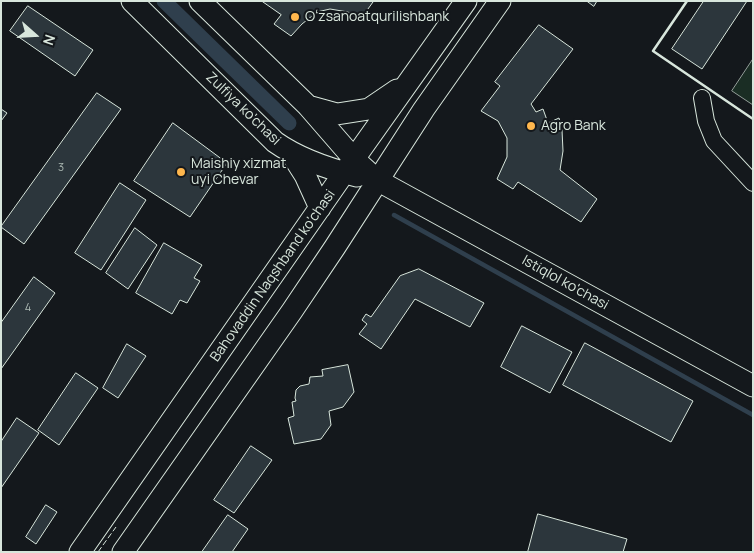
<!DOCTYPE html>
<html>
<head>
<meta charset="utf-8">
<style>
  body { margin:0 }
  #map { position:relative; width:754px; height:553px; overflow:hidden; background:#14181c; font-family:Manrope,sans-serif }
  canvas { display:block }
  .frame { position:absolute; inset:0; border:2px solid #d8e6dc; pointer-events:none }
  .north { position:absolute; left:10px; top:10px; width:50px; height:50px; -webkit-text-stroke:4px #14181c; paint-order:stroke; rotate:109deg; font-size:14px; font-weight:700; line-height:20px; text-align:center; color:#d8e6dc }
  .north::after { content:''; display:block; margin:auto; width:18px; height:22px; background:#d8e6dc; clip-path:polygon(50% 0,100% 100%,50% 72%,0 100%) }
</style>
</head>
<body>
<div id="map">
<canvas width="754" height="553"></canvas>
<div class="frame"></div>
<div class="north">N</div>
</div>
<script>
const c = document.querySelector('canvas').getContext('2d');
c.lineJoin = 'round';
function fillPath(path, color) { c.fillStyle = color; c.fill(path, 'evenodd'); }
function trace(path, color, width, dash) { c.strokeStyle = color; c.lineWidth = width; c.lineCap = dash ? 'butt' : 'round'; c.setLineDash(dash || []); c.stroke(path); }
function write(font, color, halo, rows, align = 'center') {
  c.font = font + ' Manrope,sans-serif'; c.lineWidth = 4; c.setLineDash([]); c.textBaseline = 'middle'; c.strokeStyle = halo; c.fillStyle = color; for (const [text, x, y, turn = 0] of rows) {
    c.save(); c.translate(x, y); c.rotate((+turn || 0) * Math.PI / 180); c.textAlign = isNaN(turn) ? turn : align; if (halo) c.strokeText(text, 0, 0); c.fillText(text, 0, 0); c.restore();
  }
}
const green = new Path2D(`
  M753,59v46l-21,-14z`);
fillPath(green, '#1a2d24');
trace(green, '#939e99', 1);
trace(new Path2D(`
  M394,215l359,200`), '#2f3f4d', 4.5);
trace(new Path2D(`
  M164,1l125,122`), '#2f3f4d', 15);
const building = new Path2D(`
  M262,1h109l2,1 -13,18 -12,-8 -18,-3 -13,3 -15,12 -11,12 -17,-12 7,-9z
  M587,1h10l-3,5z
  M704,1h43l-45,68 -30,-20z
  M28,6l65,44 -18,26 -65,-45z
  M539,25l34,24 -42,55 5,8 7,-3 5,14 11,-5 3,12 1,21 -3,19 37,29 -16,23 -63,-40 -5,7 -16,-10 10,-22v-19l-9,-17 -17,-10 19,-25 -5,-4z
  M97,93l24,16 -97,135 -23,-17z
  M1,109l6,4 -6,8z
  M173,123l54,40 -37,54 -56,-36z
  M120,183l26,17 -45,70 -26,-17z
  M135,228l22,17 -29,44 -22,-16z
  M164,243l38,22 -8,13 6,3 -13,22 -7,-3 -8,14 -36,-21z
  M419,269l65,34 -14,24 -55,-28 -34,50 -22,-15 8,-10 -5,-4 4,-6 5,3 29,-41z
  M34,277l21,16 -54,76v-46z
  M522,326l50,26 -22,41 -49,-26z
  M585,343l108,58 -22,41 -108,-57z
  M127,344l19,12 -28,42 -15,-10z
  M348,365l6,27 -11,15 -14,4 2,14 -10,14 -27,5 -6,-26 6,-2 -2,-14 4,-1 -1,-3 1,-8 4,-4 9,-2 1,-7 13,-1 -1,-6z
  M76,373l22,15 -39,57 -21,-15z
  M17,418l22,15 -38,55v-46z
  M251,446l21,14 -38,53 -20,-13z
  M46,505l11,7 -21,32 -10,-7z
  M538,514l89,25 -4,13h-95z
  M228,515l20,14 -16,23h-30z`);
fillPath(building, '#2c363c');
trace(building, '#d8e6dc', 1);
const minor = new Path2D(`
  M702,98l4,23 8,20 39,42`);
const major = new Path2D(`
  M132,1l143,141c24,17 54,27 82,34
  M200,1l108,105 46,53 23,21 376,206
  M308,106l29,8 32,-5 28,-19
  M291,153l14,22 15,33
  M80,552l264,-379 122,-172
  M123,552l169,-241 43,-64 89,-138 76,-108`);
trace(minor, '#d8e6dc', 18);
trace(major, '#d8e6dc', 23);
trace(minor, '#14181c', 16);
trace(major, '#14181c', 21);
trace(new Path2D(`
  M98,552l18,-25`), '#d8e6dc', 1, [6, 2.5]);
trace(new Path2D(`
  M687,1l-34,50 100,68`), '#d8e6dc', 2.5);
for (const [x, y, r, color] of [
  [295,17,5,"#ffb74d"],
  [531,126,5,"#ffb74d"],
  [181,172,5,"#ffb74d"]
]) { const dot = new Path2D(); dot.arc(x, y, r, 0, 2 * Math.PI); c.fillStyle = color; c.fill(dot); trace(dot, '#14181c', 2); }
write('11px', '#adbab4', null, [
  ["3",61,168],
  ["4",28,308]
]);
write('14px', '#d8e6dc', '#14181c', [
  ["Oʻzsanoatqurilishbank",305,17],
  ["Agro Bank",541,126],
  ["Maishiy xizmat",191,164],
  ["uyi Chevar",191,180]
], 'left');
write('14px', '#d8e6dc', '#14181c', [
  ["Zulfiya ko'chasi",243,109,44],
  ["Bahovaddin Naqshband ko'chasi",273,276,-55],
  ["Istiqlol ko'chasi",565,283,29]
]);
</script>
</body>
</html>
